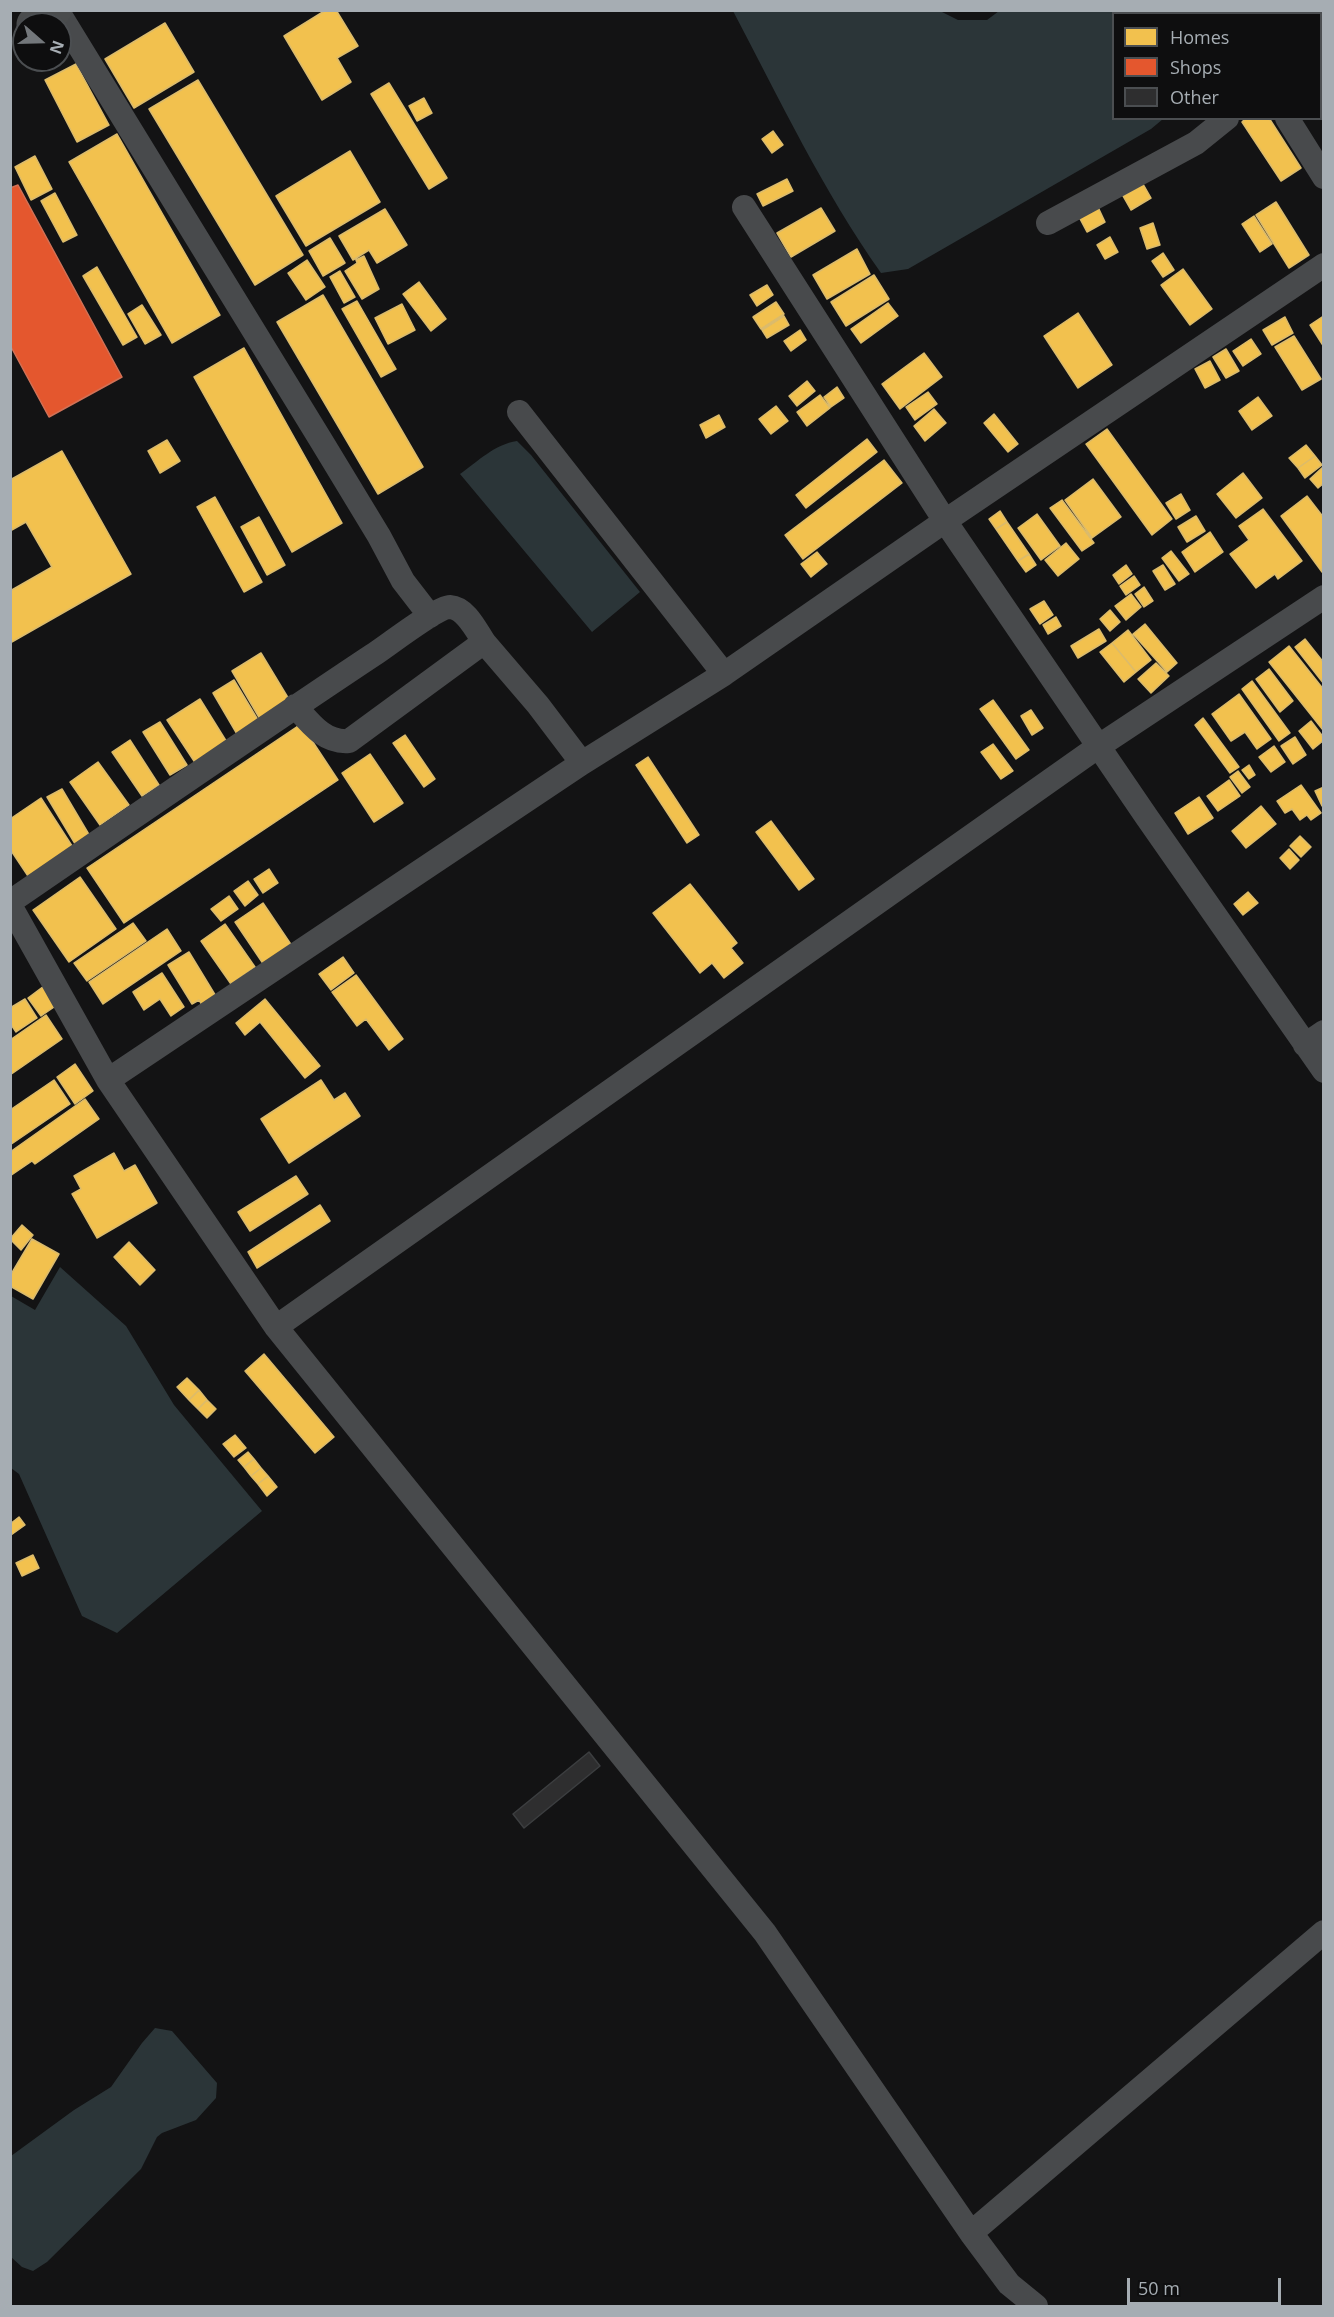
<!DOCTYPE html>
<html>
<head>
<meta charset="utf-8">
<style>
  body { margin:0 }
  #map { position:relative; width:1334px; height:2317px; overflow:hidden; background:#131314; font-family:"Open Sans",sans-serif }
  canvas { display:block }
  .frame { position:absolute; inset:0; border:12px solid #a6adb3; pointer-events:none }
  .legend { position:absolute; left:1112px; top:12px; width:210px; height:108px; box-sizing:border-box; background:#0e0e0f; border:2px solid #4b4e51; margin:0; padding:8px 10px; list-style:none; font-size:18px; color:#a6adb3 }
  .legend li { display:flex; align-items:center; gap:12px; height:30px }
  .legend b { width:30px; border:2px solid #4b4e51 }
  .north { position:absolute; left:12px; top:12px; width:60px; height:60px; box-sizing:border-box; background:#0e0e0f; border:2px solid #4b4e51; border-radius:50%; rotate:110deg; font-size:16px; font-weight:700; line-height:24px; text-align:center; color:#a6adb3 }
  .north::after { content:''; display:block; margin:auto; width:21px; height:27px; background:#73777b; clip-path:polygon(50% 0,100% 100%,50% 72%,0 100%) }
  .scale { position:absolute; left:1127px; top:2278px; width:154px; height:27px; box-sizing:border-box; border:3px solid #a6adb3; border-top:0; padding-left:8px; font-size:18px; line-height:21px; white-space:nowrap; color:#a6adb3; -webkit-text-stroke:4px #0e0e0f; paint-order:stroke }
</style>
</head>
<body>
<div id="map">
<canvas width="1334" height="2317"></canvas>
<div class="frame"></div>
<ul class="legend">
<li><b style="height:16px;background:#f2c14e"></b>Homes</li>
<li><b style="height:16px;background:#e4572e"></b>Shops</li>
<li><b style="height:16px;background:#2e2e2f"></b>Other</li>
</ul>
<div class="north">N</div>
<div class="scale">50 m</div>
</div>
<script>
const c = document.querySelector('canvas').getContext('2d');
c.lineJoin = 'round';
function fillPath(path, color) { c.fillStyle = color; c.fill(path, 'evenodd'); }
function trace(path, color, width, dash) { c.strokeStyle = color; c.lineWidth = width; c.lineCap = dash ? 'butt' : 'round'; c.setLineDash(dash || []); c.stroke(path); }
fillPath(new Path2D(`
  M940,11l18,9h29l12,-9h140l3,2 -28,1v104l49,1 -12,10 -243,140 -27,4c-58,-82 -101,-173 -148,-262z
  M517,441l14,14 109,137 -48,40 -132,-158c17,-12 35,-30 57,-33z
  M60,1267l66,59 48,79 88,106 -145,122 -35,-17 -63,-142 -8,-6v-172l24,14z
  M155,2028l17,3 45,52 -1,15 -20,22 -34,13 -5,4 -16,32 -94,93 -14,9 -11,-4 -11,-10v-101l63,-46 37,-23 31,-44z`), '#2b3538');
const homes = new Path2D(`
  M326,10h10l22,36 -21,12 14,24 -29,18 -38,-64z
  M1286,10h38v30l-4,2v-28h-33z
  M165,23l29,49 -60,36 -29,-49z
  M76,64l33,61 -32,17 -32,-62z
  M198,80l105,175 -48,30 -106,-176z
  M389,83l58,95 -18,11 -58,-95z
  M424,98l8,15 -15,8 -8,-15z
  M1246,118h23l32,50 -20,13 -39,-59z
  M773,131l10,14 -11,8 -10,-14z
  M117,134l103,181 -48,28 -103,-181z
  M350,151l30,51 -74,44 -30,-50z
  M35,156l17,33 -21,11 -16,-33z
  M787,179l6,12 -30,15 -6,-12z
  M1143,184l8,14 -20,12 -8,-14z
  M55,193l22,42 -14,7 -22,-41z
  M1276,202l33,53 -20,13 -33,-53z
  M1097,205l8,17 -18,10 -9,-17z
  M821,208l14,23 -44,26 -14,-24z
  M385,209l22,36 -30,18 -8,-13 -16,10 -14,-24z
  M1254,216l18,28 -12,8 -18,-28z
  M1153,223l7,22 -13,4 -7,-21z
  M1110,237l8,15 -13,7 -8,-14z
  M330,238l15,25 -22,13 -14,-25z
  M857,249l13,25 -43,25 -14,-24z
  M1163,253l11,17 -11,7 -11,-16z
  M364,256l15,33 -17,10 -17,-28 12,-8 -1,-3z
  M307,260l18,27 -19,13 -18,-27z
  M97,267l40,70 -14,8 -40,-69z
  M1183,269l29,40 -22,16 -29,-40z
  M340,271l15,26 -11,6 -14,-26z
  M874,275l15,24 -43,27 -15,-24z
  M419,282l27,37 -15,12 -28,-37z
  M767,285l6,10 -16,11 -7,-11z
  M323,295l100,172 -45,27 -101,-172z
  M357,301l39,68 -15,8 -39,-68z
  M776,302l8,12 -23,15 -8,-12z
  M888,303l10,13 -37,27 -10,-14z
  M402,304l13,26 -27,14 -13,-26z
  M142,305l19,30 -16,9 -17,-30z
  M1078,313l34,52 -34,23 -34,-52z
  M784,316l5,9 -22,13 -5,-8z
  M1285,317l8,16 -21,12 -9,-15z
  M1322,317l2,1v29l-14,-22z
  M800,330l6,10 -15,11 -7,-10z
  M1294,336l27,43 -19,11 -27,-43z
  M1251,339l10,15 -18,12 -10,-15z
  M244,348l98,175 -50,29 -98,-175z
  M1226,349l13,22 -13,7 -13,-21z
  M924,353l18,24 -42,32 -18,-25z
  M1210,361l10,19 -15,8 -10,-19z
  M807,381l8,10 -18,15 -8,-10z
  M837,387l7,11 -13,9 -7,-10z
  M928,392l9,12 -22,16 -9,-13z
  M820,395l10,13 -23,18 -10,-14z
  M1258,397l14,19 -20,14 -13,-19z
  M776,406l12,15 -17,13 -12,-15z
  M934,409l12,14 -21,18 -11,-15z
  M994,414l24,30 -10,8 -24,-29z
  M719,415l6,12 -19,11 -6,-13z
  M1107,429l65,90 -20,16 -66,-91z
  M867,439l10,13 -71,56 -10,-13z
  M167,440l13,21 -20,12 -12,-22z
  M1306,445l9,11 -17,12 -9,-10z
  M62,451l69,123 -121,69v-52l42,-24 -26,-45 -16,9v-51z
  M1315,456l7,9 -17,13 -7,-10z
  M884,460l18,23 -99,76 -18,-24z
  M1324,466v17l-6,5 -8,-9z
  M1243,473l19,25 -26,20 -19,-24z
  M1093,479l28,38 -29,21 -27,-38z
  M1181,494l9,16 -14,9 -10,-16z
  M1307,496l17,22 -2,54 -41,-56z
  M215,497l47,85 -18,10 -47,-85z
  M1062,500l32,43 -12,8 -32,-43z
  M1263,509l39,52 -24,18 -3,-5 -19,14 -26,-34 19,-14 -10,-14z
  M1000,511l7,11 -11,7 -7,-10z
  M1037,514l23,32 -19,14 -23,-32z
  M1196,516l9,15 -18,11 -9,-15z
  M259,517l26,48 -18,10 -26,-48z
  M1007,522l22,32 -11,7 -22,-32z
  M1210,532l13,20 -28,20 -13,-20z
  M1066,543l13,16 -21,17 -13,-16z
  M1171,551l18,23 -10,7 -17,-23z
  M817,552l10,12 -16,13 -10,-13z
  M1029,554l7,11 -10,7 -8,-11z
  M1126,565l6,9 -13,10 -6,-9z
  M1163,565l12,19 -10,6 -12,-19z
  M1134,576l6,9 -14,10 -6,-9z
  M1144,587l9,14 -9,6 -9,-13z
  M1131,594l10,13 -15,13 -11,-14z
  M1044,601l9,14 -13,9 -10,-15z
  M1110,610l10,12 -10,9 -10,-12z
  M1056,617l5,9 -13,8 -5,-9z
  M1145,624l32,39 -10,9 -34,-38z
  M1099,629l7,12 -28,17 -7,-12z
  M1128,630l23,30 -15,12 -24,-29z
  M1305,639l19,24v21l-29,-37z
  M1112,643l24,29 -12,10 -24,-30z
  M1289,646l35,44 -1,40 -54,-68z
  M261,653l29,48 -30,18 -28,-48z
  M1156,663l13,13 -18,17 -13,-14z
  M1269,669l24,32 -13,11 -24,-33z
  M234,680l24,40 -21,14 -24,-41z
  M1252,681l38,52 -11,8 -37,-52z
  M1239,694l32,45 -14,10 -12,-17 -14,9 -19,-27z
  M200,699l28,45 -32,20 -29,-44z
  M993,700l36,50 -13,9 -36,-50z
  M1031,710l12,18 -11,7 -11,-19z
  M1203,718l36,49 -9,6 -35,-48z
  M1311,721l13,17v2l-11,9 -14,-18z
  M160,722l27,43 -17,10 -27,-43z
  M301,724l37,56 -214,143 -37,-55z
  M405,735l30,44 -11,8 -31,-44z
  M1295,737l11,18 -13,9 -12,-18z
  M130,740l29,45 -17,11 -30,-44z
  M993,744l20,27 -12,8 -20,-27z
  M1274,746l11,16 -14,10 -12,-15z
  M370,754l33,49 -29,19 -32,-49z
  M648,757l51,78 -12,8 -51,-78z
  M98,762l31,43 -29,20 -30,-43z
  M1249,765l6,10 -6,4 -7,-9z
  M1238,771l12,16 -8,6 -12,-16z
  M1229,780l11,16 -22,15 -11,-15z
  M1301,785l20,28 -10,7 -4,-5 -7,5 -8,-11 -7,4 -8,-12z
  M1324,787v18l-2,1 -7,-15z
  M62,789l29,49 -14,9 -30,-50z
  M1199,797l14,21 -25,16 -13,-21z
  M41,798l33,51 -44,30 -20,-30v-30z
  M1261,806l15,18 -30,24 -14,-17z
  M771,821l43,58 -15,11 -43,-58z
  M1300,836l11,11 -10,10 -11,-11z
  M1289,849l10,11 -9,9 -10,-11z
  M269,869l9,14 -15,10 -9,-14z
  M80,877l36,52 -47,33 -36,-52z
  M248,881l10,14 -13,11 -11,-15z
  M690,884l47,59 -6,5 12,15 -19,15 -12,-15 -12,10 -47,-60z
  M1248,892l10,11 -15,12 -9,-11z
  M229,896l9,13 -17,12 -10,-12z
  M263,903l29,43 -28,19 -29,-43z
  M133,923l13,18 -59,40 -13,-18z
  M225,924l30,43 -24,17 -30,-43z
  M167,929l14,22 -78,53 -14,-22z
  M189,952l28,46 -14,9 -4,-7 -7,4 -24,-39z
  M343,957l11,16 -23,17 -12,-16z
  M162,973l22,34 -13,9 -11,-17 -16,11 -11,-18z
  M356,975l47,64 -14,11 -23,-31 -9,7 -25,-34z
  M44,986l13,19 -16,11 -13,-18z
  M25,999l12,19 -21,14 -6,-9v-15z
  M265,999l55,67 -15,12 -45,-56 -15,13 -9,-12z
  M46,1015l16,24 -52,36v-35z
  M75,1064l18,27 -18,13 -18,-27z
  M54,1080l16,24 -60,41v-35z
  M321,1080l13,20 11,-7 15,23 -71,47 -28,-44z
  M85,1099l14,20 -64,45 -3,-3 -22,15v-24z
  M114,1153l10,18 11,-6 22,38 -60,35 -25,-44 9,-5 -7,-13z
  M296,1176l12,18 -58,37 -12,-19z
  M320,1205l10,16 -73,47 -9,-16z
  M22,1225l11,10 -12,15 -11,-11z
  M32,1239l27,15 -26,45 -23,-13v-10z
  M129,1242l26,28 -15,15 -26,-28z
  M264,1354l70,83 -19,16 -70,-82z
  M187,1378l12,12 -10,10 -12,-13z
  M199,1390l8,10 -9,9 -9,-9z
  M207,1400l9,9 -9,9 -9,-9z
  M235,1435l11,13 -12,9 -11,-13z
  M248,1452l6,7 -10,8 -6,-7z
  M254,1459l7,9 -10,8 -7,-9z
  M261,1468l7,8 -10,8 -7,-8z
  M268,1476l9,11 -10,9 -9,-12z
  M19,1517l6,8 -14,10 -1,-11z
  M33,1555l6,13 -17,8 -6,-13z`);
fillPath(homes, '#f2c14e');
trace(homes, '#dbbb6c', 1.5);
const shops = new Path2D(`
  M18,185l104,192 -73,40 -39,-72v-157z`);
fillPath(shops, '#e4572e');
trace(shops, '#d17156', 1.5);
const building = new Path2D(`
  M589,1752l11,14 -76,62 -11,-14z`);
fillPath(building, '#2e2e2f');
trace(building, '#3c3e40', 1.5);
trace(new Path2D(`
  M57,10l265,432 57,94 24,45 27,35
  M1275,10l2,4
  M1320,54l4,-2
  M1287,118l37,59
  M744,207l201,314 201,295 178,255
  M1048,223l148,-80 31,-25
  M519,412l205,262
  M484,642l54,63 44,58
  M10,902c121,-83 241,-166 363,-247 14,-9 64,-48 77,-48 16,1 26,23 34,35l-135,99c-25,2 -39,-18 -54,-35
  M10,905l98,175 168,247 489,606 206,300 38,51 27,22
  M1305,1045l19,-13
  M108,1080l474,-317 142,-89 221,-153 379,-256
  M276,1327l823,-581 225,-149
  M971,2233l353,-301`), '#484a4c', 24);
trace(new Path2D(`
  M33,24l22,-14`), '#4a4c4d', 33);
</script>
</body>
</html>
